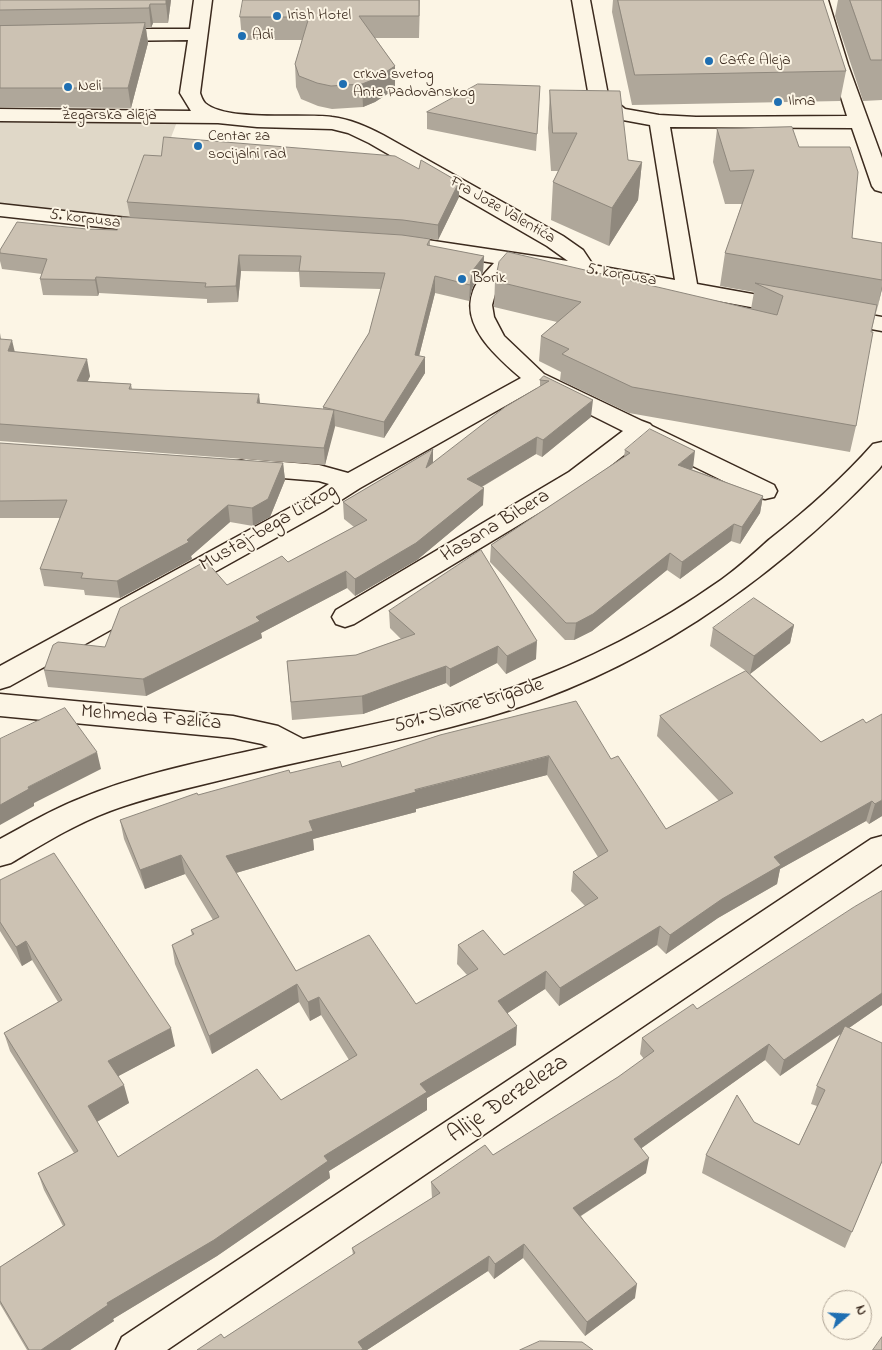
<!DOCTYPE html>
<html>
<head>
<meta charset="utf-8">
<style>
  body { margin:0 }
  #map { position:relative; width:882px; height:1350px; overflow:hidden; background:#fcf5e5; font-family:"Indie Flower",sans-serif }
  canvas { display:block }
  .north { position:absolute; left:822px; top:1290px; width:50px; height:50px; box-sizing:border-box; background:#fcf5e5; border:1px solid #afa495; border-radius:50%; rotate:71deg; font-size:14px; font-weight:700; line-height:20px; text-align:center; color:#3b2a1e }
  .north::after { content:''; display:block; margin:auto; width:18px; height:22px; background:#1f6fb2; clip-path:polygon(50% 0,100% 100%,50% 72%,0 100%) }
</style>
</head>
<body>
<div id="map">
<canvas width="882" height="1350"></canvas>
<div class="north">N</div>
</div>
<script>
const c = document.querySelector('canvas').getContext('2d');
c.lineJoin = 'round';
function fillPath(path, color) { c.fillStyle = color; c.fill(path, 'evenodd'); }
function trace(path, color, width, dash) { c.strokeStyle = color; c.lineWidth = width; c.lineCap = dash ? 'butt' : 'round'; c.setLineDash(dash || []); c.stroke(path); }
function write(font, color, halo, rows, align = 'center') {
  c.font = font + ' "Indie Flower",sans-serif'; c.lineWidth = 4; c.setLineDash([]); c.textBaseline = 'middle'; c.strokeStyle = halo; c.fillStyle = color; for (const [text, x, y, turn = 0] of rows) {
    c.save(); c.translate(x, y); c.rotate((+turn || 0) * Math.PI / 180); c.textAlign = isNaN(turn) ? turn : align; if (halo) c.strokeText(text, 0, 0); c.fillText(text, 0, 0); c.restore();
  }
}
fillPath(new Path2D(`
  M180,114l-43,112 -137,-16v-95z`), '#e0d8c8');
const minor = new Path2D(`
  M194,0h18l-12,93c1,3 3,8 5,10 21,19 98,10 127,14 18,2 35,10 51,18l180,101 20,14 10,15 82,15 -25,-155 -38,-7 -23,-21 -17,-97h18l18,95 17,14 34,6 37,2 151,-1 -37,-116h18l20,65 34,93v34l-7,-2 -3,-4 -20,-58 -182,-1 27,157 100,18 3,5 -3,5 -8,2 -203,-37 -71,-11 -18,21 -5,18 2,12 10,19 40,38 98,47 8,3 2,2 122,59 3,6 -3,6 -9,2 -9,-2 -114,-56 -55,43 -233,140 -9,3 -9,-3 -4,-7 4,-7 233,-138 54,-41 -86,-43 -177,100 -36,23 -314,175 -10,3v-23l306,-167 23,-15 -10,-3 -73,-6 -9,-2 -3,-6 3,-6 9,-2 73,6 29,8 173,-95c-24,-21 -61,-52 -48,-87 4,-11 14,-20 21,-28l-95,-15 -3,-5 3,-5 8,-1 161,24 -21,-15 -178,-103 -21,-10 -16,-4 -75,-2 -39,-4 -218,-2v-12l191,2 -11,-18 8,-53 -79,1 -6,-2 -3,-4 3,-4 6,-2h81z
  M0,204l155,17 7,2 4,4 -4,4 -7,2 -155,-17z
  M836,309l46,8v14l-54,-10 -3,-5 3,-5z
  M882,442v23l-3,4c-109,114 -242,206 -395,249 -91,26 -184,42 -275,65 -33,8 -67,16 -99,28 -35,13 -67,33 -99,52l-11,3v-27c26,-14 51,-29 79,-40 59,-25 125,-38 189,-52l-6,-3 -29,-6 -233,-22v-22l233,22 45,10 25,13c70,-15 142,-28 209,-51 74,-26 145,-63 209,-108 17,-12 33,-27 49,-41 37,-29 72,-60 103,-95z
  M882,836v28l-715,486h-51l6,-13 749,-498z`);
trace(minor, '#3b2a1e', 3);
fillPath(minor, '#fcf5e5');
fillPath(new Path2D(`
  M0,0h171l-3,23h-15l-2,5h-5l2,15 -17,65 -131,-1z
  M420,0l-1,38h-44l20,28v23l-20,13 -12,5 -31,2 -14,-3 -17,-7 -5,-12 -1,-23 7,-24h-60l-2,-23z
  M613,0h210l23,71 -6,30 -208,4 -20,-93z
  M838,0h44v100l-19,1 -28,-85z
  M540,86l-4,65 -109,-22v-17z
  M550,90l78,70 14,2 -4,38 -29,46 -58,-26 2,-38 5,-11h-7l-3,-43z
  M717,129l82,18 53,91 30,5v46l-11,43 -15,94 -6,26 -221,-39 -69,-33 1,-8 -22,-11 2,-25 16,-14 -63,-15 1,-26 256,28 3,-17 -34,-6 5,-33 17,-49h-17l-12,-42z
  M419,169l40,13v15l-21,43 -20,-3 12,2v7l54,10 -1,16 -10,14 -4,15 -34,-8 -16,63 6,1v16l-41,65 -50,-12 -9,39 -325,-24v-108l1,5v1l13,13 76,24 -2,5 43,3 1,5 128,15 63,5v-2l46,-74 12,-44 -81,-2 -1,-15 -58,-1 -3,31 -31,1v-4l-108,-6 -1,3 -55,-1 -3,-16 2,-5 -40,-5 -2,-8v-11l87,-21 30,1 13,-13 -3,-15z
  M544,376l47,41 -49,40 -6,-3 -54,33 1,18 -66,55 -62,36 -8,-8 -86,45 1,5 -116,58 -98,-9 -4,-17 61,-23 122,-62 61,-23 66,-35 -10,-8 -1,-17 90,-53v14l107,-76v-7z
  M0,443l283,20 2,17 -15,37 -17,9 -23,-4 -39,34 1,3 -72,39 -35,-3 -1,-5 -40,-4 -4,-17 20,-51h-60z
  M625,450l68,18 -2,1 72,27 -3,17 -20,31 -9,-3 -51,38 -13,-9 -75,61 -18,9h-9l-75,-78 1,-17 133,-88z
  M481,550l55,109 -30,15 -9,-11 -47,24 -4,-4 -83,31 -71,6 -5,-59 69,-6 45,-16 -11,-11 -1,-17z
  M794,625l-4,18 -40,31 -2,-2 73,70 42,-23 19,97 -13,8 -3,-3 -86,48 -3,15 -59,34 -52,36 -9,-9 -98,61 -14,-17 -38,24 9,32 -89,53v12l-98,61 1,7 -113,78 -104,63 1,2 -44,29h-43l-27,-46v-37l63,-41 -19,-36 -6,-17 36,-20 -64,-102 -6,-18 54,-31 -26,-42 -10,6 -22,-35v-51l175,166 -57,30 11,27 -32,19 21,35 163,-57 68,-40 -28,-45 -11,6 -11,-19 -87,52 -37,-90 -3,-19 20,-10 -1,-5 22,-10 -28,-46 -40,15 -21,-50 -4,-19 78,-25 92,-22 52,-6 98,-32 171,24 55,70 53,-28 -62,-65 3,-20 86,-45 -36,-25 3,-18zM547,775l51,82 -25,15 -2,19 14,15 -81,49 -46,-10 -1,19 10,11 -51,29 -120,-33 -60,-98 78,-23 -1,-11 103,-27v-3z
  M882,891v114l-33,23 33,134 -37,86 -143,-75 4,-18 48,-33 45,23 18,-39 -6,-2 6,-18 24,-52 -61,42 -15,-16 -124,88 5,25 -65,43 54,82 -50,38 -62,-78 -29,21 -6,-8 -121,79h-170l27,-12 129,-83 -1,-7 80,-50 -1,-16 62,-27 125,-78 26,-18 -4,-5 2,-16 55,-29z`), '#afa79a');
fillPath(new Path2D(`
  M166,0h5l-3,23 -2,-19z
  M150,4l3,19 -2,5 -2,-20z
  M145,23l3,20 -17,65 -3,-20z
  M395,66v23l-20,13 -12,5 -1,-23z
  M642,162l-4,38 -29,46 3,-38z
  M459,182v15l-21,43v-15z
  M239,255l2,16 -3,31 -2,-16z
  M484,256l-1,16 -10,14 -4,15 1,-16 3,-15z
  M435,276v17l-20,79v-17z
  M96,277l3,16 -1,3 -3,-16z
  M882,286v3l-6,25z
  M12,340l4,17 -8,-6z
  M425,357v16l-41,65v-16z
  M87,359l3,17 -10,22 -3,-17z
  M259,394l2,17 -4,-8z
  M593,400l-2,17 -49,40 1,-17z
  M334,410l1,17 -10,38 -1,-17z
  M537,437l-1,17 -70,42 1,-17z
  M433,449v17l-7,2z
  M695,451l-2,17 -17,14 2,-17z
  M283,463l2,17 -15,37 -17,9 -1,-18z
  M484,488l-1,17 -66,55 -62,36v-17z
  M763,496l-3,17 -20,31 2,-17z
  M228,505l2,17 -39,34 1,3 -72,39 -3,-17 70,-41z
  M734,524l-3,17 -51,38 2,-17z
  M670,553l-3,17 -75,61 -18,9 2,-17z
  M346,571l1,17 -86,45 1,5 -116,58 -3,-17 113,-62z
  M794,625l-4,18 -40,31 4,-18z
  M537,641l-1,18 -30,15 1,-18z
  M498,646l-1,17 -47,24v-18z
  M446,666v17l-83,31 -1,-18z
  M97,752l4,17 -67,34v3l-34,19v-20l28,-18z
  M549,756l-2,19 -131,34v3l-103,27 1,11 -85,25 -3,-19 83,-35 106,-31z
  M882,800v16l-13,8 6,-20z
  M872,801l-6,20 -86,48 -3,15 -59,34 -52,36 4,-19 104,-78z
  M181,855l4,19 -40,15 -5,-19z
  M660,926l-3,19 -98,61 1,-18z
  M26,941l6,19 -10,6 -6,-19z
  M546,971l-1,18 -48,31 1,-19z
  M297,984l2,18 -87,52 -3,-18z
  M882,993v12l-102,71 4,-16z
  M319,997l2,18 -11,6 -2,-19z
  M517,1026l-1,19 -89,53v12l-98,61 1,7 -113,78 -104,63 1,2 -44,29h-29l66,-47 217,-147 96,-72z
  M171,1028l4,18 -62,33 -5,-18z
  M769,1044l-4,16 -133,95 2,-16z
  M124,1085l5,18 -36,21 -5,-18z
  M649,1158l-3,15 -75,49 2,-14z
  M524,1244l-1,14 -29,21 1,-15z
  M489,1256l-1,15 -121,79h-8l-1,-8z
  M637,1284l-2,14 -50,38 2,-14z`), '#8f887d');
const building = new Path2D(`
  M0,0h166v4h-16l-1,4 -149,2z
  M243,0h176v16h-60l36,50 -20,13 -13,5 -31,2 -14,-3 -18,-7 -4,-12 14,-47h-69z
  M618,0h205l23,71 -211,4z
  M850,0h32v60h-11z
  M145,23l-17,65h-128v-62z
  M478,84l62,2 -3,48 -110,-22z
  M550,90l70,1 8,69 14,2 -30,46 -59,-26 24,-49h-24z
  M792,127l7,20h51l8,25 -6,66 30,5v37l-157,-27 29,-83 -24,1 -13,-42z
  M164,137l231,19 24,13 2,-9 38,22 -21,43 -35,-5 -276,-18 17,-47 17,1z
  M122,217l280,18 28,4 -3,6 57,11 -11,14 -3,15 -35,-9 -20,79 10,2 -41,65 -61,-15 46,-74 16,-60 -86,-2 2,-15 -62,-1 -3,31 -31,1 1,-4 -110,-6 -1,3 -55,-1 7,-20 -47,-6v-3l17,-28 70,7 30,1z
  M508,252l269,63 6,-19 -28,-13 122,22 -6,27h2l-17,94 -224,-39 -70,-33 7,-5 -28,-13 40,-34 -86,-21 4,-19z
  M0,339l12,1 -4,11 79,8 -10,22 54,3 -2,5 130,5 -2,9 77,7 -10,38 -324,-24z
  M544,376l49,24 -50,40 -6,-3 -70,42 17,9 -68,55 -61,36 -9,-8 -90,46 4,4 -117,58 -99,-9 9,-25 5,-3 47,5 15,-39 86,-47 21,24 55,-29 6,6 79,-42 -24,-18 90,-53 -7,19 79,-61 44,-26 -9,-1z
  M650,429l45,22 -17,14 85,31 -21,31 -8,-3 -52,38 -12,-9 -77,61 -17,9h-10l-75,-78 139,-92 -5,-3z
  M0,443l283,20 -15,36 -16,9 -24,-3 -41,35 2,2 -72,39 -36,-3 2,-5 -43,-4 27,-69 -67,1z
  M481,550l56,91 -30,15 -9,-10 -48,23 -4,-3 -84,30 -71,6 -4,-41 69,-6 59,-21 -26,-23z
  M754,598l40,27 -40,31 -41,-28z
  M746,671l75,71 42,-23 3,4 16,-9v86l-7,4 -3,-3 -98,56 7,8 -59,34 -52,36 -10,-9 -100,62 -14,-17 -48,30 19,25 -97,58 7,8 -103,64 4,5 -114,79 -107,63 1,2 -67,45h-12l-29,-49v-34l65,-42 -27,-52 40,-22 -74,-118 58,-33 -36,-59 -10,6 -16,-25v-42l54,-27 117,175 -63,33 16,24 -36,21 30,51 139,-88 24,31 76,-45 -38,-58 -11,5 -11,-18 -88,52 -37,-91 22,-11 -3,-4 28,-13 -38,-62 -41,15 -20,-50 77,-27 1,2 91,-25 1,3 50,-12 2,6 98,-32 136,-34 35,58 7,-3 48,73 67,-36 -73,-77zM549,756l59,95 -35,21 25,26 -94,57 -21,-25 -25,15 20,24 -62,35 -47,-69 -73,36 -70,-115 87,-25 -4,-10 107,-29 -1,-2z
  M65,708l32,44 -69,35 1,2 -29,16v-66z
  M882,891v102l-98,67 -15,-16 -135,95 15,19 -76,50 64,76 -50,38 -63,-78 -29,20 -6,-8 -131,86 5,7 -2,1h-164l24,-16 3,4 131,-85 -3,-5 88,-55 -9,-11 54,-37 8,10 125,-78 36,-26 -12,-13 51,-34 4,5 157,-102z
  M845,1026l37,17v118l-30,71 -146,-77 31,-60 17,27 45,23 26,-55 -8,-4z
  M882,1337v13h-9z
  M540,1341l42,1 11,8h-73z`);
fillPath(building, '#ccc2b3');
trace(building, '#8f887d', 1);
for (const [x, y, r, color] of [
  [277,16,5,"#1f6fb2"],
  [242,36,5,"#1f6fb2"],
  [709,61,5,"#1f6fb2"],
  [343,84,5,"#1f6fb2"],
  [68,87,5,"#1f6fb2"],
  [778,102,5,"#1f6fb2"],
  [198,146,5,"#1f6fb2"],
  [462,279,5,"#1f6fb2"]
]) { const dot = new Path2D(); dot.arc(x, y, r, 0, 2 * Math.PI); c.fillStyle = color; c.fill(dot); trace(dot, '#fcf5e5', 2); }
write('16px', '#3b2a1e', '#fcf5e5', [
  ["Irish Hotel",287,16],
  ["Adi",252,36],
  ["Caffe Aleja",719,61],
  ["crkva svetog",353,75],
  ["Ante Padovanskog",353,93],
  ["Neli",78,87],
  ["Ilma",788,102],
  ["Centar za",208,137],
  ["socijalni rad",208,155],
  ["Borik",472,279]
], 'left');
write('16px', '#3b2a1e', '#fcf5e5', [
  ["Žegarska aleja",109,116],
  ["Fra Joze Valentića",502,211,30],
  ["5. korpusa",85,220,7],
  ["5. korpusa",621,276,10]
]);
write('20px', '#3b2a1e', '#fcf5e5', [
  ["Hasana Bibera",496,527,-31],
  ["Mustaj-bega Ličkog",269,529,-30],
  ["501. Slavne brigade",469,707,-16],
  ["Mehmeda Fazlića",151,719,5]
]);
write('24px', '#3b2a1e', '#fcf5e5', [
  ["Alije Đerzeleza",509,1100,-34]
]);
</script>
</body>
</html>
